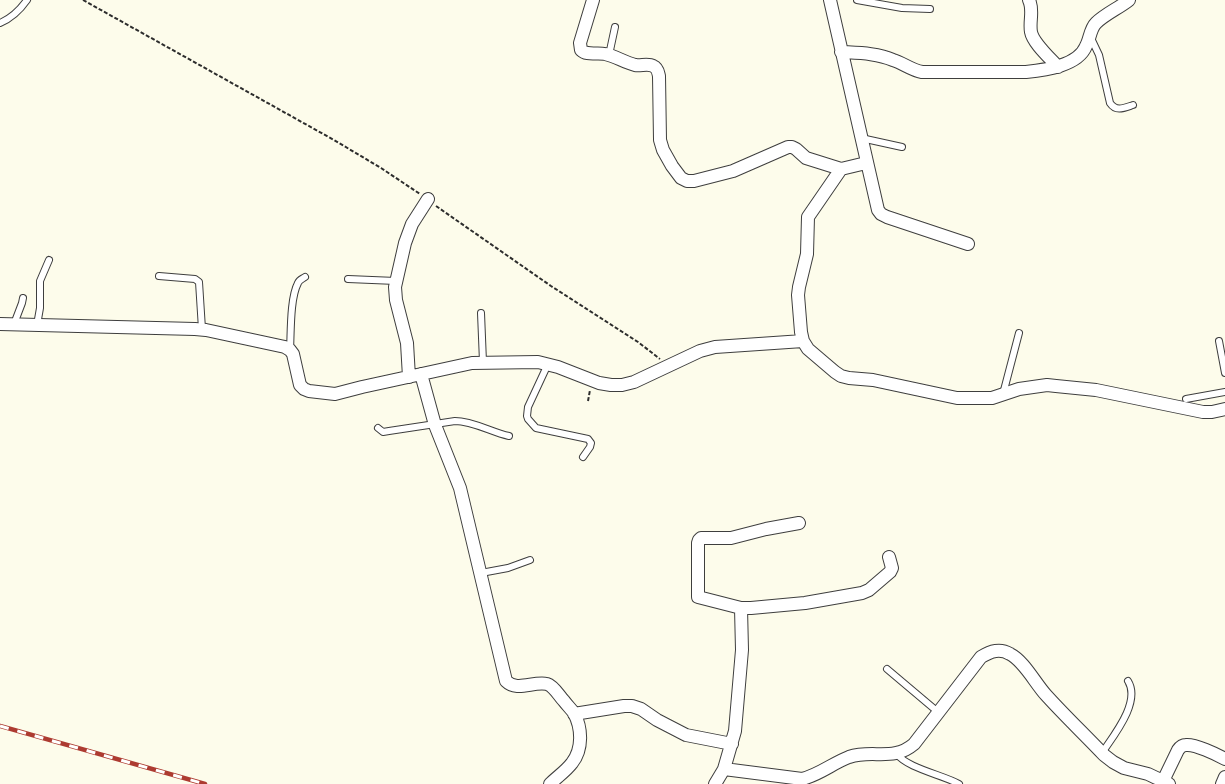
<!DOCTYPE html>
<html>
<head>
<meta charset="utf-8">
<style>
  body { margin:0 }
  canvas { display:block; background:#fdfceb }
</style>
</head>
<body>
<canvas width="1225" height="784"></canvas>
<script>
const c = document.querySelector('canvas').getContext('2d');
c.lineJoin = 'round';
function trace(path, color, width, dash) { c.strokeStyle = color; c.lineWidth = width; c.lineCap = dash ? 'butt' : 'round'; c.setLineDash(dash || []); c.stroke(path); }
const service = new Path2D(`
  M857,0l45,8 28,1
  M0,23c12,-5 20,-13 27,-23
  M1090,36l9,19 11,48c6,9 14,5 23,2
  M609,55l6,-28
  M861,138l41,9
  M159,276l36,3 4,3 3,47
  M348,279l48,2
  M481,313l2,49
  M14,324l8,-21 1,-5
  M37,325l3,-17v-27l9,-21
  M1219,341l6,32
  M290,350c1,-18 0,-52 8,-67 1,-3 4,-4 7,-6
  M548,364l-20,43 -1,9 1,3 8,9 52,11 3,4 -1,4 -7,10
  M1003,394l16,-61
  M1186,399l39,-7
  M378,428l5,4 6,-1 66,-10c18,0 36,11 54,15
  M481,573l27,-5 22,-8
  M887,669l51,43
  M1102,753c12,-18 39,-51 26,-72
  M897,754c10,14 46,21 62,30`);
const minor = new Path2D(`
  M593,0l-13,43 1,7c6,6 16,2 24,4 10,2 19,8 30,11 6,1 13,-2 18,1 5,2 5,6 6,10l1,64 3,10 9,16 9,12 6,3h7l39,-10 55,-24h4l4,2 10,9 35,11 25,-6
  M830,0l48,210 3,4 6,3 81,27
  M1029,0c5,10 0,21 2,32 2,11 19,26 27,35
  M841,52c17,1 36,1 52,8 10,3 18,10 29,12h104c19,-2 52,-6 60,-26 4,-7 4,-17 10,-23 9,-9 23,-15 33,-23
  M841,169l-33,48 -1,37 -8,33 -1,8 3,37 2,9 5,8 27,23 6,4 8,2 24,2 84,18h35l27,-9 28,-4 9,1 40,4 107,22h9l13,-3
  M0,324l195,5 11,1 79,17 5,3 3,4 7,31 4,4 5,2 26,3 27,-7 110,-24 66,-1 20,5 41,16 12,2h11l12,-3 66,-31 15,-4 88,-6
  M421,374l14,51 25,63 46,193c11,11 27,0 41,3 7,2 12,12 17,17 3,4 7,8 10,12 8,15 9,36 -2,50 -6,8 -15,14 -22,21
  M409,377l-2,-34 -11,-43 -1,-13 10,-44 7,-19 16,-25
  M799,523l-33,6 -35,9h-30l-2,2 -1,3v54l43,11h10l54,-5 57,-10 7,-3 21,-18 2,-4 -3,-11
  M574,714l50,-8h8l9,3 16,11 29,15 46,9
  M724,769l78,10c17,-4 31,-16 47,-22 24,-8 44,5 65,-13l67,-87c10,-6 19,-9 29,-3 14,7 25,29 36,41 19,21 39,40 58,60l9,7 11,6 24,6 21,10
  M1163,781l15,-31c2,-3 4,-5 8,-5 9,-1 30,9 39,14
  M715,784l9,-15 11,-38 7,-81 -1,-42
  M1222,784l3,-7`);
trace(service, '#3e3e3e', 8);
trace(minor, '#3e3e3e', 14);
trace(new Path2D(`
  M83,0l251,140 47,28 39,26
  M436,206l115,80 87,56 22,17
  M588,401l2,-11`), '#2d2d2d', 2, [4, 2]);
trace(service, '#fff', 6);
trace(minor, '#fff', 12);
const rail = new Path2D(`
  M0,726l205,58`);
trace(rail, '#ad3b31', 4.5);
trace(rail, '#fff', 3, [9]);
</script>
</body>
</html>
